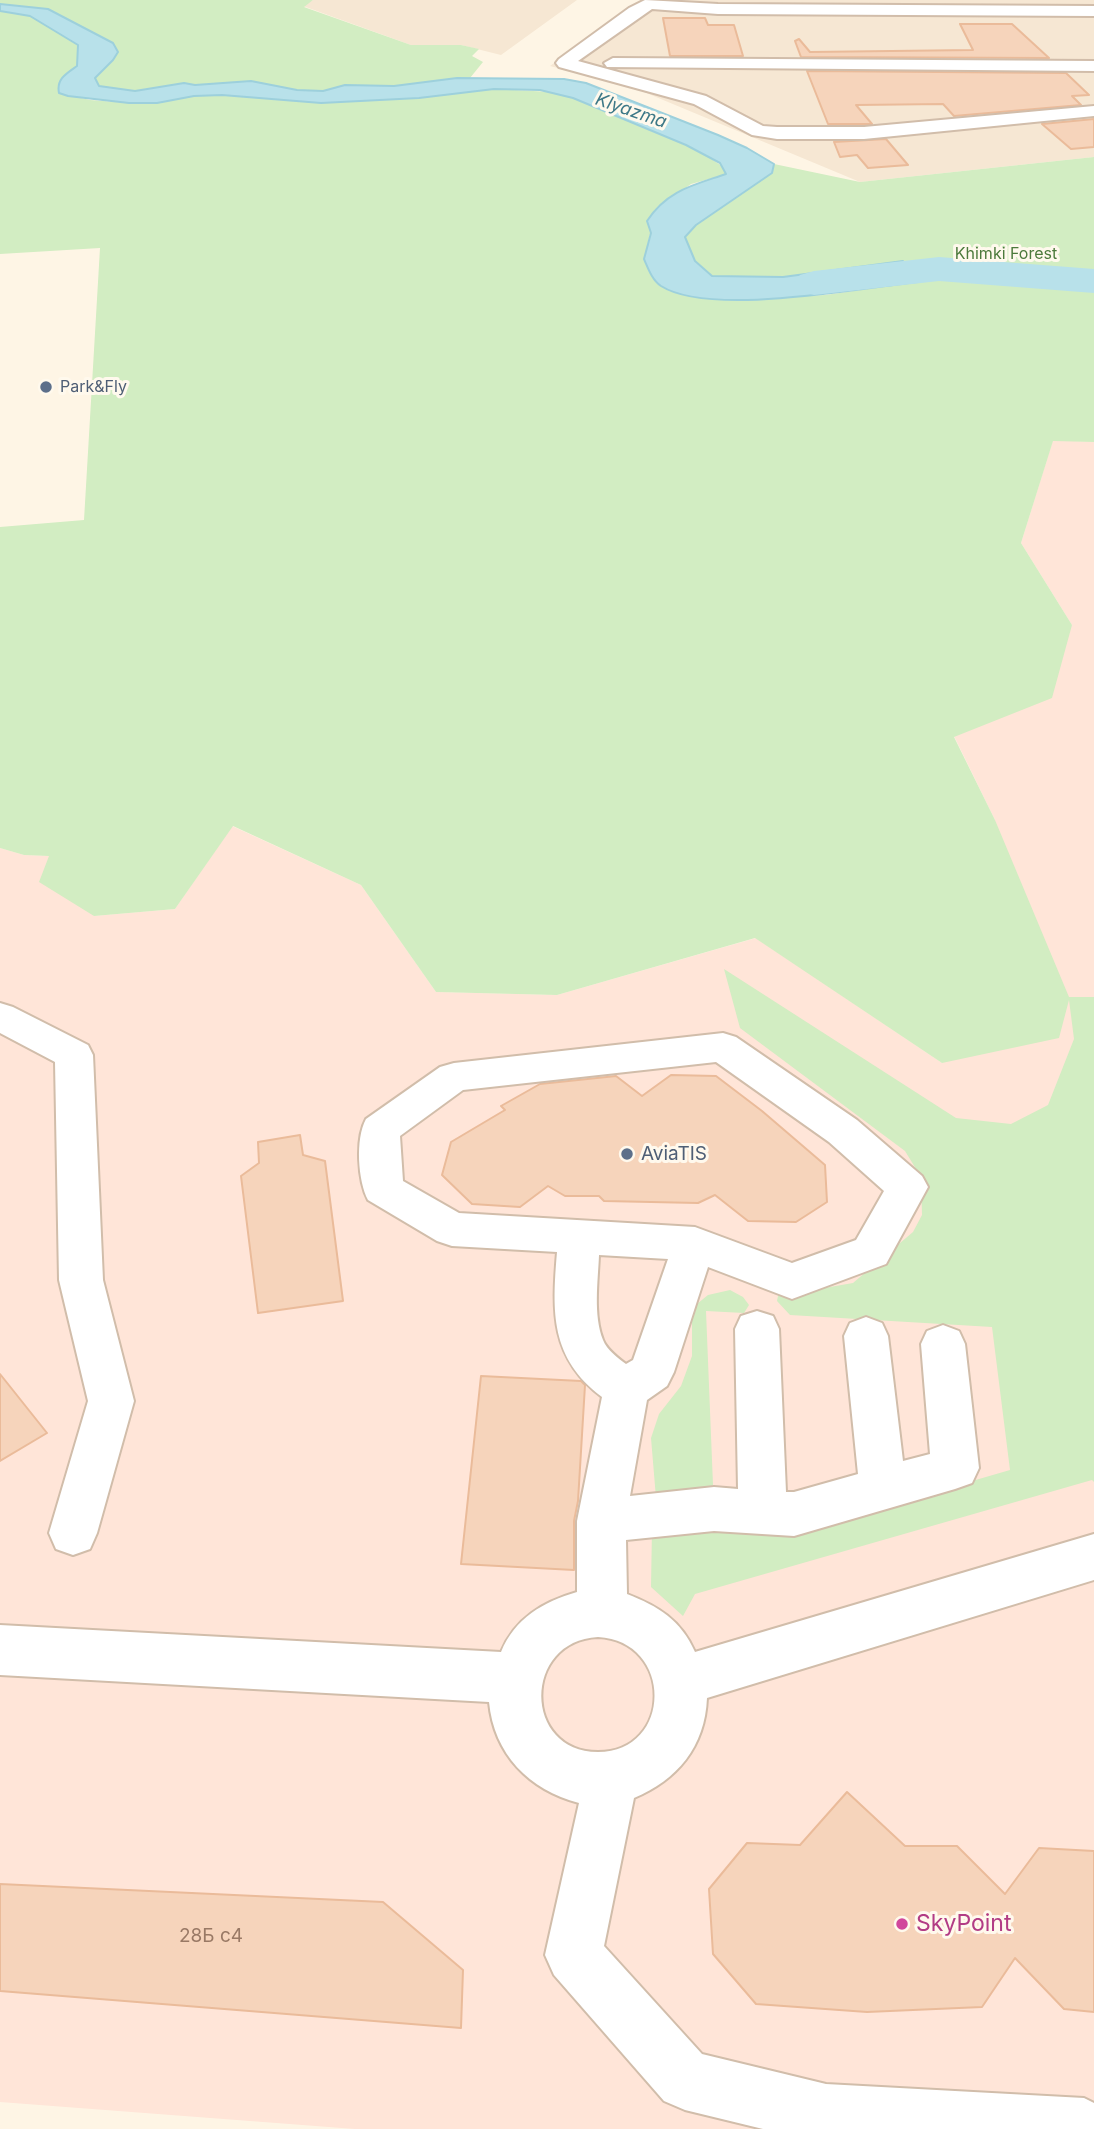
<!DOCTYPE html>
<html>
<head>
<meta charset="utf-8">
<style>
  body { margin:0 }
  canvas { display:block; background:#fef5e5 }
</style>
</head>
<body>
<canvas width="1094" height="2129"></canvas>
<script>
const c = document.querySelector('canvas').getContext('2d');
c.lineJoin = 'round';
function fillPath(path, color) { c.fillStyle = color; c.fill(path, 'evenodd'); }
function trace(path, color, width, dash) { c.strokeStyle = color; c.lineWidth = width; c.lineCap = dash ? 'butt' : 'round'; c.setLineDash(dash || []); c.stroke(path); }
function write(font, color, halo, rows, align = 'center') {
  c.font = font + ' Inter,sans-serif'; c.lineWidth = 6; c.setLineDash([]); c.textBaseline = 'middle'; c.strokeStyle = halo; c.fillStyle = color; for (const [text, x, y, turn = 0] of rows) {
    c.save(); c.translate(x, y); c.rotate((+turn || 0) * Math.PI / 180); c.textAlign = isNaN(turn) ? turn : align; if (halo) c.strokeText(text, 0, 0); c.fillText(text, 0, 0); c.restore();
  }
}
fillPath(new Path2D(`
  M313,0h264l-76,55 -40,-10h-50l-108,-39z
  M641,0h453v157l-234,25 -228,-95 -82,-21z`), '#f6e7d3');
fillPath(new Path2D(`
  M1053,440l41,2v1687h-739l-355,-27v-1254l24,7 26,1 44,60 81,-7 57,-83 129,59 75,107 121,3 199,-57 186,125 53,-243 -41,-84 118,-111 -51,-82z`), '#ffe5d8');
fillPath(new Path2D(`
  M0,0h313l-9,7 107,38h50l18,4 -7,7 11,6 -13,16 -76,8 -49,-1 -22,6 -26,-1 -46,-9 -56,4 -11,-2 -49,8 -36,-5 -4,-8 18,-18 5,-8 -5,-9 -65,-34 -48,-5z
  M0,11l30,5 48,29 -1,21c-10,8 -21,13 -18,27l31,7 39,3h28l37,-7 28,-1 99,8 98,-5 75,-9 58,3 30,9 114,48 29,19 2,6 -36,10 -35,25 -12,50 80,40 101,-4 93,-13 -16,-21 -119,16 -72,-1 -16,-15 -10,-23 11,-13 76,-52 2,-9 86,18 234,-25v285l-41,-1 -32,102 51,82 -20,73 -98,39 41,83 74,177h25v485l-2,-2 -397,114 -12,22 -32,-29 1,-59 141,5 217,-63 -18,-143 -202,-12 -13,-14 1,-5 75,-13 60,-51 9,-17 -1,-38 -16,-26 -165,-123 -16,-59 232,149 55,6 37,-19 26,-66 -5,-39 -10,38 -117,25 -187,-125 -198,57 -121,-3 -75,-107 -128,-59 -58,83 -81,7 -55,-34 10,-26 -25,-1 -24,-7v-321l84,-7 16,-272 -100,6z
  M730,1290l13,7 6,8 -5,8 -38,-2 7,174 -18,15 -39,-2 -5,-60 8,-24 22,-28 11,-30v-48l16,-13z`), '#d2edc2');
const water = new Path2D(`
  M0,4l48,5 65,34 5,9 -5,8 -18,18 4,8 36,5 49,-8 11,2 56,-4 46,9 26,1 22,-6 49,1 63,-8 107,1 22,4 132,52 29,13 27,16 -2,9 -76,52 -11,12 10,24 17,15 71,1 120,-16 15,21c-59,6 -208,35 -257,4 -9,-6 -13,-18 -17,-27l7,-26 -4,-12c20,-31 47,-36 79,-47l-6,-11 -34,-18 -113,-47 -33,-8 -46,-1 -75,9 -98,5 -99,-8 -28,1 -37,7h-28l-61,-7 -9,-3c-3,-14 8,-20 18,-27l1,-21 -48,-29 -30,-5z`);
fillPath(water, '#b8e1ea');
trace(water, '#9dd0dc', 2);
fillPath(new Path2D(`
  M939,257l155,12v24l-155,-12 -125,14 -14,-4 -6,-8 6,-8 14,-4z`), '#b8e1ea');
const building = new Path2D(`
  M663,18h42l3,7h26l9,31h-73z
  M960,24h52l37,34 -248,-1 -6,-16 4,-2 11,13 163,-2z
  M807,71l259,2 23,22 -17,1 9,9 -127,11 -11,-12 -87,1 16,19h-44z
  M1094,119v28l-23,2 -29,-25z
  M886,139l22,26 -40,3 -11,-13 -17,2 -6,-15z
  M671,1075l45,1 46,35 63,54 2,37 -31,20 -48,-1 -33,-26 -17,8 -94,-2 -5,-5h-34l-17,-10 -28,21 -48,-3 -30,-29 9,-33 54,-32 -4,-4 39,-22 76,-8 26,20z
  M300,1135l3,20 22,6 18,140 -85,12 -17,-137 18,-13 -1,-21z
  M0,1374l47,59 -47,28z
  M481,1376l100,5 4,4 -7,116 -4,20v49l-113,-6z
  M847,1792l58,54h52l48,48 34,-46 55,3v161l-30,-3 -49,-51 -33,49 -115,5 -111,-8 -43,-50 -4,-65 38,-46 53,2z
  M0,1884l383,18 80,68 -2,58 -461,-37z`);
fillPath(building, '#f6d4bb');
trace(building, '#eabb9a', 2);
const minor = new Path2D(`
  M645,0l73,4 376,2v10l-376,-2 -66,-5 -74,52 128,35 57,30 14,1h87l230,-21v10l-230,23h-87l-25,-4 -58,-31 -135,-37 -3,-4 3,-4 70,-51z
  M613,58l481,3v10l-487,-4 -3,-4z
  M0,1003l13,4 75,38 5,10 10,225 31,121 -37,132 -7,16 -17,6 -17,-6 -7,-16 39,-132 -29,-121 -4,-218 -55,-29z
  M723,1033l13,4 121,83 65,56 6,11 -42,77 -94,35 -84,-32 -34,105 -7,14 -20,14 -17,96 84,-9 24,2 -3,-160 6,-13 16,-5 16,5 6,13 7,163h8l64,-18 -14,-138 6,-13 16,-6 16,6 6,13 15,125 27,-7 -9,-110 6,-13 16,-6 16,6 6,13 14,124 -7,15 -17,6 -161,47 -80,-5 -88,9 1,54c31,12 54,26 68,58l399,-118v46l-387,118c-2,49 -30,82 -73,100l-30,148 98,108 124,30 258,14 10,5v26h-331l-78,-19 -21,-9 -110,-126 -9,-20 34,-152c-50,-13 -85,-49 -90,-101l-489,-27v-50l501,27c14,-34 42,-50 76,-60v-71l25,-124c-52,-39 -50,-85 -45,-145l-105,-6 -15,-5 -69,-41c-10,-19 -13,-61 -2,-81l74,-52 14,-4zM716,1062l113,80 55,49 -28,49 -64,23 -97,-36 -236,-14 -56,-32 -3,-45 63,-46zM599,1255l69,4 -35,101 -7,4c-8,-6 -19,-14 -23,-24 -10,-25 -5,-59 -4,-85zM598,1637c76,4 75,115 0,115 -75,0 -76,-111 0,-115z`);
trace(minor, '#d1bdaa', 4);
fillPath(minor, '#fff');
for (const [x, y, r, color] of [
  [46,387,7,"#5c6f8a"],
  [627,1154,7,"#5c6f8a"],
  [902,1924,7,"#d1479c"]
]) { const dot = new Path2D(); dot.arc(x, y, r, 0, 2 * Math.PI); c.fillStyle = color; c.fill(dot); trace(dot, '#fff9ed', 2.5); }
write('16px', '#4c7a3c', '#fff9ed', [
  ["Khimki Forest",1006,254]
]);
write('16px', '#4e5e75', '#fff9ed', [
  ["Park&Fly",60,387]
], 'left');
write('italic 18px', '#3d7887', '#fff9ed', [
  ["Klyazma",631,111,19]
]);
write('19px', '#4e5e75', '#fff9ed', [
  ["AviaTIS",641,1154]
], 'left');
write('19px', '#997965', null, [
  ["28Б с4",211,1936]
]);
write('23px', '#b23c85', '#fff9ed', [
  ["SkyPoint",916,1924]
], 'left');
</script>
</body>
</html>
